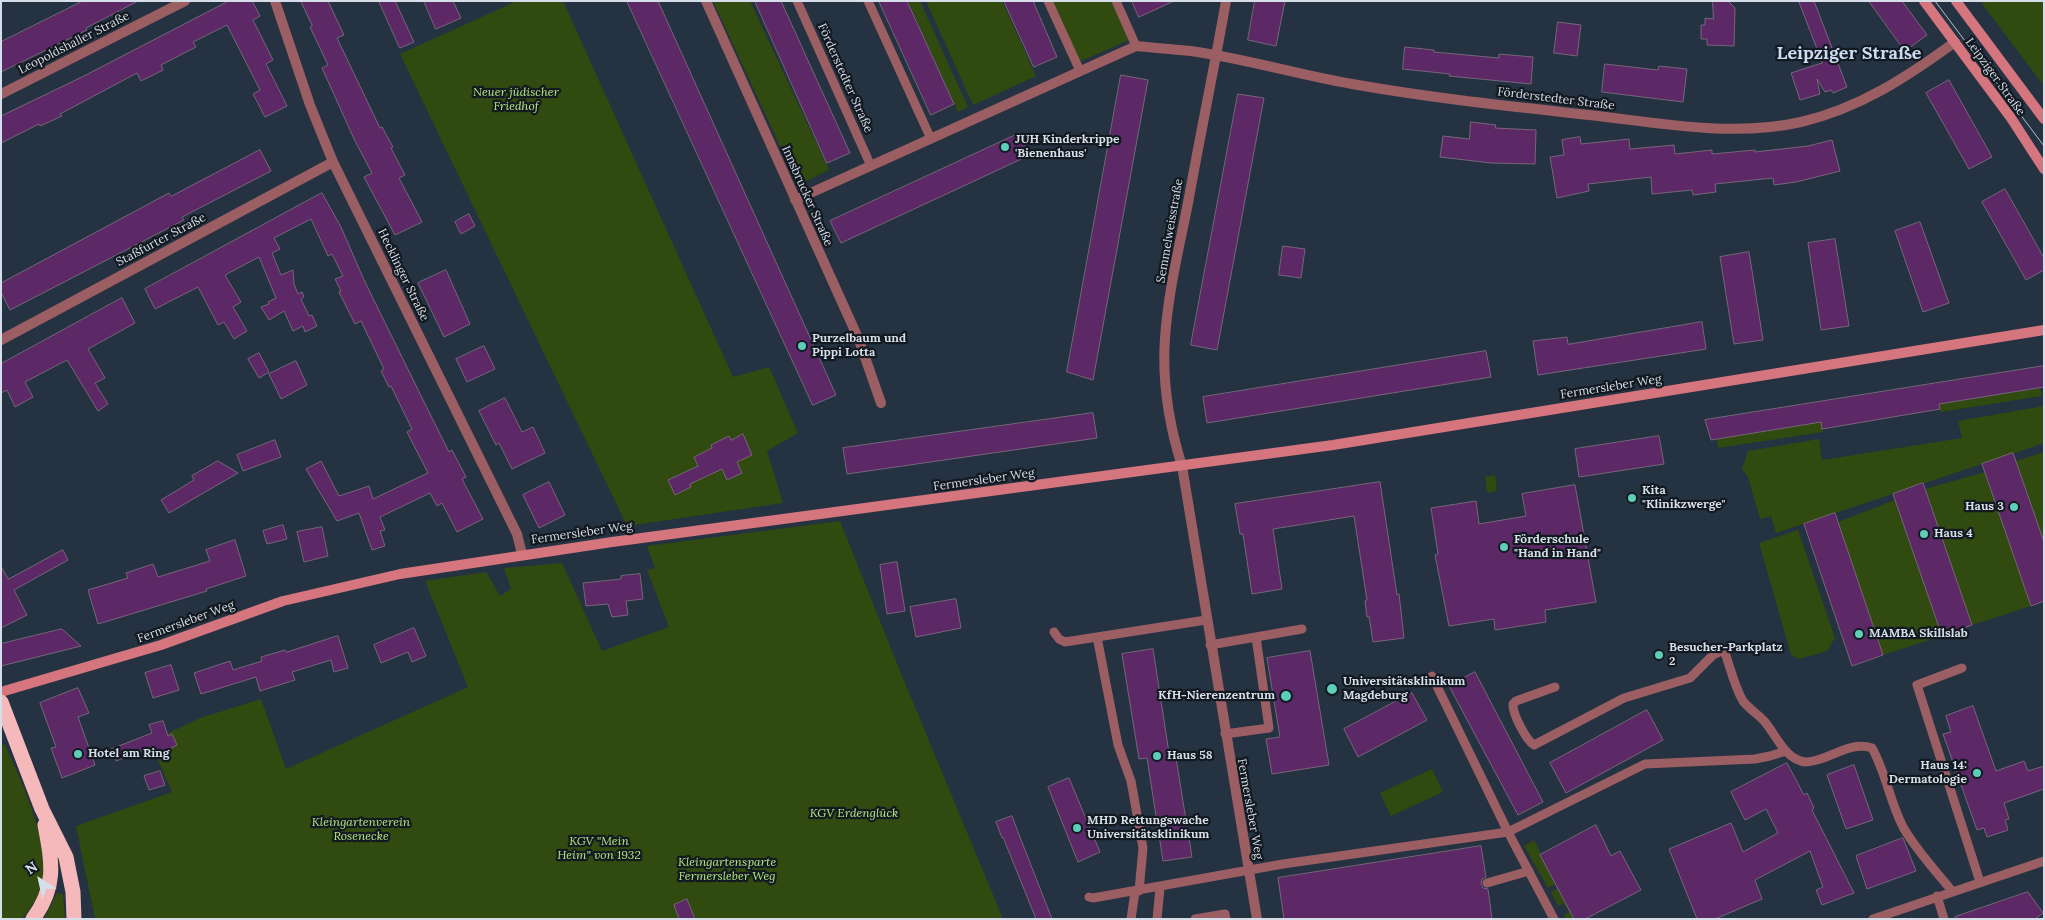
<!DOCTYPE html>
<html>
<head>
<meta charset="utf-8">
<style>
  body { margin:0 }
  #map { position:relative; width:2045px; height:920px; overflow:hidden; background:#253242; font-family:Lora,serif }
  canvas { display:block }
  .frame { position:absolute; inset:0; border:2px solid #d6dfe9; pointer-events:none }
  .north { position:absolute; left:15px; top:855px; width:50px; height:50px; -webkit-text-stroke:4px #131921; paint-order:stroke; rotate:325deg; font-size:14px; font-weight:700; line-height:20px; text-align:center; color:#d6dfe9 }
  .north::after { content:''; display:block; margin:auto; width:18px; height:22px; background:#d6dfe9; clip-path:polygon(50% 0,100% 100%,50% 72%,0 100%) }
</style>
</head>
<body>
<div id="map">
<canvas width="2045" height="920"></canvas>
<div class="frame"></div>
<div class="north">N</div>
</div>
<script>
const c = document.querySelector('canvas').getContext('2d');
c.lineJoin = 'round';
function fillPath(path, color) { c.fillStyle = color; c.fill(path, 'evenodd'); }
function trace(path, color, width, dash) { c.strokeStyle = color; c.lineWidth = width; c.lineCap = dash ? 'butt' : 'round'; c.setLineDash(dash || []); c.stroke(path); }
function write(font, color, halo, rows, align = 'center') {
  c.font = font + ' Lora,serif'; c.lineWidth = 4.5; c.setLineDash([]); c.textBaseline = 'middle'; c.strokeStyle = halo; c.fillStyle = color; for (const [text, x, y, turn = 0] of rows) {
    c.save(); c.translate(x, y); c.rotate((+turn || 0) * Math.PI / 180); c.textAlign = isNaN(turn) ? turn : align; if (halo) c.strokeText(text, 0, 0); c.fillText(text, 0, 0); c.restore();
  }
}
fillPath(new Path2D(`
  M517,1h46l170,376 36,-10 29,66 -31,18 16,52 -156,23 -227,-472z
  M713,1h37l79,169 -31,15z
  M908,1h12l48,106 -10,5z
  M926,1h76l34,75 -63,29z
  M1051,1h61l17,39 -50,22z
  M1980,1h64v85z
  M2040,388l2,8 -102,16 -1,-8z
  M2044,406v37l-268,90 -5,-17 -11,3 -12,-42 -6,-8 6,-18 71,-12 3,21 140,-22 -4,-17z
  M1821,422l2,10 -105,16 -1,-9z
  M2044,452v90l-28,-81z
  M1985,472l46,134 -59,19 -47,-136z
  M1495,475l2,15 -7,3 -3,-2 -2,-14z
  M1895,500l47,136 -59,19 -45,-133z
  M840,521l60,150 103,248h-908l-19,-93 96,-34 -22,-50 50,-24 61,-19 25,70 182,-82 -43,-106 61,-9 14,24 11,-7 -7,-21 58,-5 40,88 67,-24 -22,-57 8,-2 -8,-22z
  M1798,530l37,108 -8,13 -28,8 -8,-4 -32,-112z
  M5,744c15,35 37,81 39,120 1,20 -8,41 -23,55h-20v-173z
  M1432,769l11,23 -52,24 -11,-23z
  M1534,840l21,44 -7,4 -24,-42z
  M1558,888l16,31h-8l-2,-4 5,-3 -5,-9 -6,3 -7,-14z
  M57,893l6,1 2,25h-21z`), '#304a0f');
const building = new Path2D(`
  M83,1h55l-52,27 1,2 -86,42v-30z
  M229,1h23l8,15 -7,4 20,40 -7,4 21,42 -22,11 -12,-23 7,-4 -33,-65 -34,17 3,5 -35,18 2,5 -22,11 -4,-8 -77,41 2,2 -22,10 -1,-2 -38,19v-27l81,-39z
  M301,1h27l16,34 -7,3 43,90 2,-1 11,20 -2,1 14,27 -6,3 23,44 -27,13 -31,-58 8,-4 -17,-32 -33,-73 6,-3 -18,-38 2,-1z
  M379,1h16l19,41 -14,6z
  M424,1h29l8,17 -25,11z
  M627,1h31l178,394 -23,10z
  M755,1h26l69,152 -23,10z
  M879,1h28l47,103 -23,11z
  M1004,1h29l24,56 -23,10z
  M1132,1h42l-35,16z
  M1255,1h30l-9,45 -28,-6z
  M1713,1h15l7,7 -1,38 -27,-1v-6h-6v-14h4v-7l8,1z
  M1799,1h15l33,86 -14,6 -2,-3 -6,2 -8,-13 3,15 -20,6 -9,-27 31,-10z
  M1869,1h33l25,34 -22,16z
  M1558,22l23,3 -4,31 -23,-3z
  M1405,47l29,3v2l65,6v-4l34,3 -2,27 -82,-8 1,-2 -47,-5z
  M1605,64l53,6 1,-4 28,3 -4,33 -81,-10z
  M1121,75l27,5 -55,300 -26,-8z
  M1949,80l43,77 -23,12 -43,-76z
  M1238,94l26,4 -47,252 -26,-5z
  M1471,122l25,3 -1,3 41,2 -1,34 -44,-1 -51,-6 3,-21 26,3z
  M1020,133l10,22 -189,88 -11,-22z
  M1580,137l1,7 48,-5 1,10 44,-4 1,9 37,-4v4l43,-4v2l53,-6 24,-6 8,31 -44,11 -22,3 -1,-7 -58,6 1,8 -23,3 -1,-5 -40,4 -1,-17 -63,7 1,7 -32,7 -7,-41 14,-2 -2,-15z
  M260,150l11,21 -89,46 2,3 -174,90 -9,-18v-9l168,-90 2,3z
  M2005,189l39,69v12l-18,10 -44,-78z
  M322,193l19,34 23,53 65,132 20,40 3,-2 14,27 -4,2 21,40 -26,13 -15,-29 -5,3 -7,-13 -50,24 5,13 -5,1 5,15 -13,4 -13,-37 -22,8 -31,-52 15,-8 18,35 30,-10 4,13 55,-26 -21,-41 5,-3 -21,-43 -2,1 -8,-16 3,-2 -23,-48 -6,3 -16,-32 2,-1 -6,-12 8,-3 -11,-22 -4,2 -17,-37 -37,19 6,11 -8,4 9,22 12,-5 1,14 4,10 4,-2 2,5 -3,2 8,17 3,-1 5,11 -12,6 -2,-6 -10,5 -9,-20 -15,9 -8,-13 8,-3 -1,-2 8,-4 -17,-41 -34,18 16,27 -8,5 14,24 -13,8 -10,-17 -6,3 -20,-38 -43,22 -10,-20z
  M469,214l6,12 -14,8 -6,-12z
  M1920,222l29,81 -26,9 -28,-81z
  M1835,239l14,87 -28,4 -13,-87z
  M1283,246l22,3 -4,29 -22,-3z
  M1749,252l14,88 -29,4 -14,-87z
  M446,270l24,54 -26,13 -26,-54z
  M122,298l13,25 -47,26 17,29 -10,5 13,21 -10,7 -31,-51 -42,22 8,15 -18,10 -8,-17 -6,3v-29z
  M1702,322l4,27 -168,26 -5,-34 34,-4 1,7z
  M484,346l11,23 -28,13 -11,-23z
  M1486,351l5,26 -284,46 -4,-26z
  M259,353l10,19 -10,6 -11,-19z
  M296,361l11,24 -26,14 -12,-25z
  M2044,366v21l-105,17 1,5 -118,20 -1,-7 -110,18 -6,-20z
  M505,398l17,34 11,-5 12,26 -33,16 -13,-26 -3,2 -17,-34z
  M1093,413l4,25 -250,36 -4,-26z
  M743,434l9,21 -15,7 5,11 -15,7 -5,-11 -32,15 1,3 -16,8 -7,-15 30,-14 -4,-9 18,-9 -1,-3 18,-9 2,4z
  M1659,436l5,28 -85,13 -4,-28z
  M275,440l6,17 -38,14 -6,-16z
  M2013,453l31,89v59l-13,5 -49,-142z
  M218,461l20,12 -69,40 -8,-13 33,-20 -2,-4z
  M549,482l16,33 -26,13 -16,-33z
  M1380,482l17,113 2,-1 5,44 -31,4 -4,-26 -2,1 -2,-16 2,-1 -13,-84 -81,13 9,60 -30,5 -9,-60h-3l-5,-30z
  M1923,483l49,142 -30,11 -49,-142z
  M1575,485l21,117 -51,8 1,12 -51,8 -1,-11 -45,7 -14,-71 3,-1 -7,-46 45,-7 3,23 47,-8 -4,-22z
  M1835,513l48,142 -31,11 -48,-142z
  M283,525l4,14 -20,5 -4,-13z
  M322,527l6,29 -24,6 -7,-30z
  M235,540l11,36 -40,13 1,2 -109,33 -10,-34 40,-12 -2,-5 27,-9 5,13 52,-16 -4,-11z
  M63,550l5,10 -54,30 13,25 -26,13v-62l7,13z
  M897,562l8,49 -18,3 -7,-49z
  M640,574l3,25 -17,2 2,14 -16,2 -4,-13 -22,2 -3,-23 38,-4v-3z
  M956,599l5,29 -45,9 -6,-30z
  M414,628l12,28 -14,6 -4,-10 -27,11 -7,-18z
  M62,629l19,17 -80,20v-22z
  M338,636l10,32 -14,4 -3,-12 -39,12 3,8 -35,11 -4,-14 -55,17 -7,-21 36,-12 3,9 29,-9 -1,-4 24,-7 1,2z
  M1153,649l16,104 6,-1 17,105 -29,4 -16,-103 -8,1 -17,-105z
  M1310,651l19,114 -57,9 -6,-35 14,-2 -13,-79z
  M171,665l8,25 -26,8 -8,-25z
  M1475,672l68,130 -25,13 -69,-129z
  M78,688l11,25 -11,4 17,48 -33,13 -11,-30 5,-1 -16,-44z
  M1412,693l15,27 -69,37 -14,-28z
  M1973,706l23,65 28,-10 4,10 16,-5v23l-40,14 5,16 -4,1 3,10 -21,7 -3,-9 -7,2 -34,-96 8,-2 -5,-16z
  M1647,710l16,30 -97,53 -16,-30z
  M163,721l5,15 4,-2 5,11 -19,10 -4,-9 -38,15 -5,-12 41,-16 -3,-8z
  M1787,763l17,32 3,-2 7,15 -2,2 42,83 -32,12 -6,-15 7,-3 -13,-36 -55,29 7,19 -47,20h-18l-28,-70 62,-26 12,29 35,-19 -12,-24 -21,11 -14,-28z
  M1854,765l19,55 -27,9 -19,-54z
  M160,771l5,14 -16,5 -5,-14z
  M1069,778l31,74 -22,10 -30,-75z
  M1012,816l6,16 34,87h-16l-33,-82 -1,1 -6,-16z
  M1596,825l15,31 9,-5 21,39 -56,29h-11l-34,-64z
  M1903,838l13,33 -49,18 -11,-33z
  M1481,846l5,31 -4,2 -1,5 2,4 5,1 4,30h-208l-6,-41z
  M2028,892l15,21 -8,6h-80v-2z
  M687,899l8,20h-16l-5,-14z`);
fillPath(building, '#5d2866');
trace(building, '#766679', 1);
trace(new Path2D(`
  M797,1l74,165
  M868,1l63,138
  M1048,1l32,70
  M1116,1l20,45
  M1054,632l5,7 6,3 32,-5
  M1210,645l92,-16
  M1962,668l-45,17 63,197
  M1432,676l76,156 46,87
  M1555,687l-39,14 -3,3c-1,9 13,36 21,41l90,-47 66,-20 23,-23 11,-5c6,16 10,36 19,51 6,8 16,14 22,21 11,13 21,39 41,40 22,0 42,-22 66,-14 14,25 18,54 31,79 13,23 32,43 49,64
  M1225,734l44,-6 -13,-91
  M1487,883l42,-12
  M1139,891l4,-43 -12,-67 -13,-36 -21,-108 109,-17
  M1937,896l7,23
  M1089,897l4,1 190,-34 225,-32 137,-68 110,-5 15,-3 16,-5
  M1131,919l4,-27
  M1157,919l3,-31
  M1195,919l30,-5 1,5
  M1873,919l171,-58`), '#9a5e63', 9);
trace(new Path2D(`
  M275,1l35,104 23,57 184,372 5,20
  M706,1l153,339 22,63
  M1226,1c-12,68 -26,135 -38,202 -9,45 -20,90 -23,135 -3,43 4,87 17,128l75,453
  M1,94l184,-93
  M795,200l341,-154c19,2 37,3 55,5 57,8 111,25 167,34 80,14 160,22 240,31 67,8 137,21 203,6 59,-14 106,-45 154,-80
  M1,340l332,-178`), '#9a5e63', 10);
trace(new Path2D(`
  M1924,1l87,117 33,51
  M1956,1l88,118
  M1,692l160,-47 122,-44 117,-27 212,-32 721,-97 711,-115`), '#d5757e', 10);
trace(new Path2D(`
  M1,702l41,107 24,48 7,35 1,27
  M33,919c24,-33 19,-56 12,-94`), '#f5b9bc', 15);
trace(new Path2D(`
  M1935,1l109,145`), '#b5bfca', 1);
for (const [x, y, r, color] of [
  [1005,147,5,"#5eceb8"],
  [802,346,5,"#5eceb8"],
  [1632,498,5,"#5eceb8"],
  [2014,507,5,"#5eceb8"],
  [1924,534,5,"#5eceb8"],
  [1504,547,5,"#5eceb8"],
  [1859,634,5,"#5eceb8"],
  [1659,655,5,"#5eceb8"],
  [1332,689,6,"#5eceb8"],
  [1286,696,6,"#5eceb8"],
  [78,754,5,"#5eceb8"],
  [1157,756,5,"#5eceb8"],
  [1977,773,5,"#5eceb8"],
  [1077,828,5,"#5eceb8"]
]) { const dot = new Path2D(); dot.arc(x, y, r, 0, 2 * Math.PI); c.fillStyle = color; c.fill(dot); trace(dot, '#131921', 2); }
write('12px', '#d6dfe9', '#131921', [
  ["Leopoldshaller Straße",74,43,-27],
  ["Leipziger Straße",1995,77,54],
  ["Förderstedter Straße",845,78,66],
  ["Förderstedter Straße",1556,99,7],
  ["Innsbrucker Straße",807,196,66],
  ["Semmelweisstraße",1170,231,-80],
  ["Staßfurter Straße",161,240,-28],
  ["Hecklinger Straße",403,275,64],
  ["Fermersleber Weg",1611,387,-9],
  ["Fermersleber Weg",984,480,-8],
  ["Fermersleber Weg",582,533,-8],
  ["Fermersleber Weg",186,622,-20],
  ["Fermersleber Weg",1250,809,80]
]);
write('italic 12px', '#b4e87e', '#131921', [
  ["Neuer jüdischer",516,93],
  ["Friedhof",516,107],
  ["KGV Erdenglück",854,814],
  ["Kleingartenverein",361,823],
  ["Rosenecke",361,837],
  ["KGV \"Mein",599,842],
  ["Heim\" von 1932",599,856],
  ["Kleingartensparte",727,863],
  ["Fermersleber Weg",727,877]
]);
write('bold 12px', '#d6dfe9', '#131921', [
  ["JUH Kinderkrippe",1015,140],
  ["'Bienenhaus'",1015,154],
  ["Purzelbaum und",812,339],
  ["Pippi Lotta",812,353],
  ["Kita",1642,491],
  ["\"Klinikzwerge\"",1642,505],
  ["Haus 3",2004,507,"right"],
  ["Haus 4",1934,534],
  ["Förderschule",1514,540],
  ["\"Hand in Hand\"",1514,554],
  ["MAMBA Skillslab",1869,634],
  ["Besucher-Parkplatz",1669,648],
  ["2",1669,662],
  ["Universitätsklinikum",1343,682],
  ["Magdeburg",1343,696],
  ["KfH-Nierenzentrum",1275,696,"right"],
  ["Hotel am Ring",88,754],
  ["Haus 58",1167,756],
  ["Haus 14:",1967,766,"right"],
  ["Dermatologie",1967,780,"right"],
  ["MHD Rettungswache",1087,821],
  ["Universitätsklinikum",1087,835]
], 'left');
write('bold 18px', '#cbdcf0', '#131921', [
  ["Leipziger Straße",1849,54]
]);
</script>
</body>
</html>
